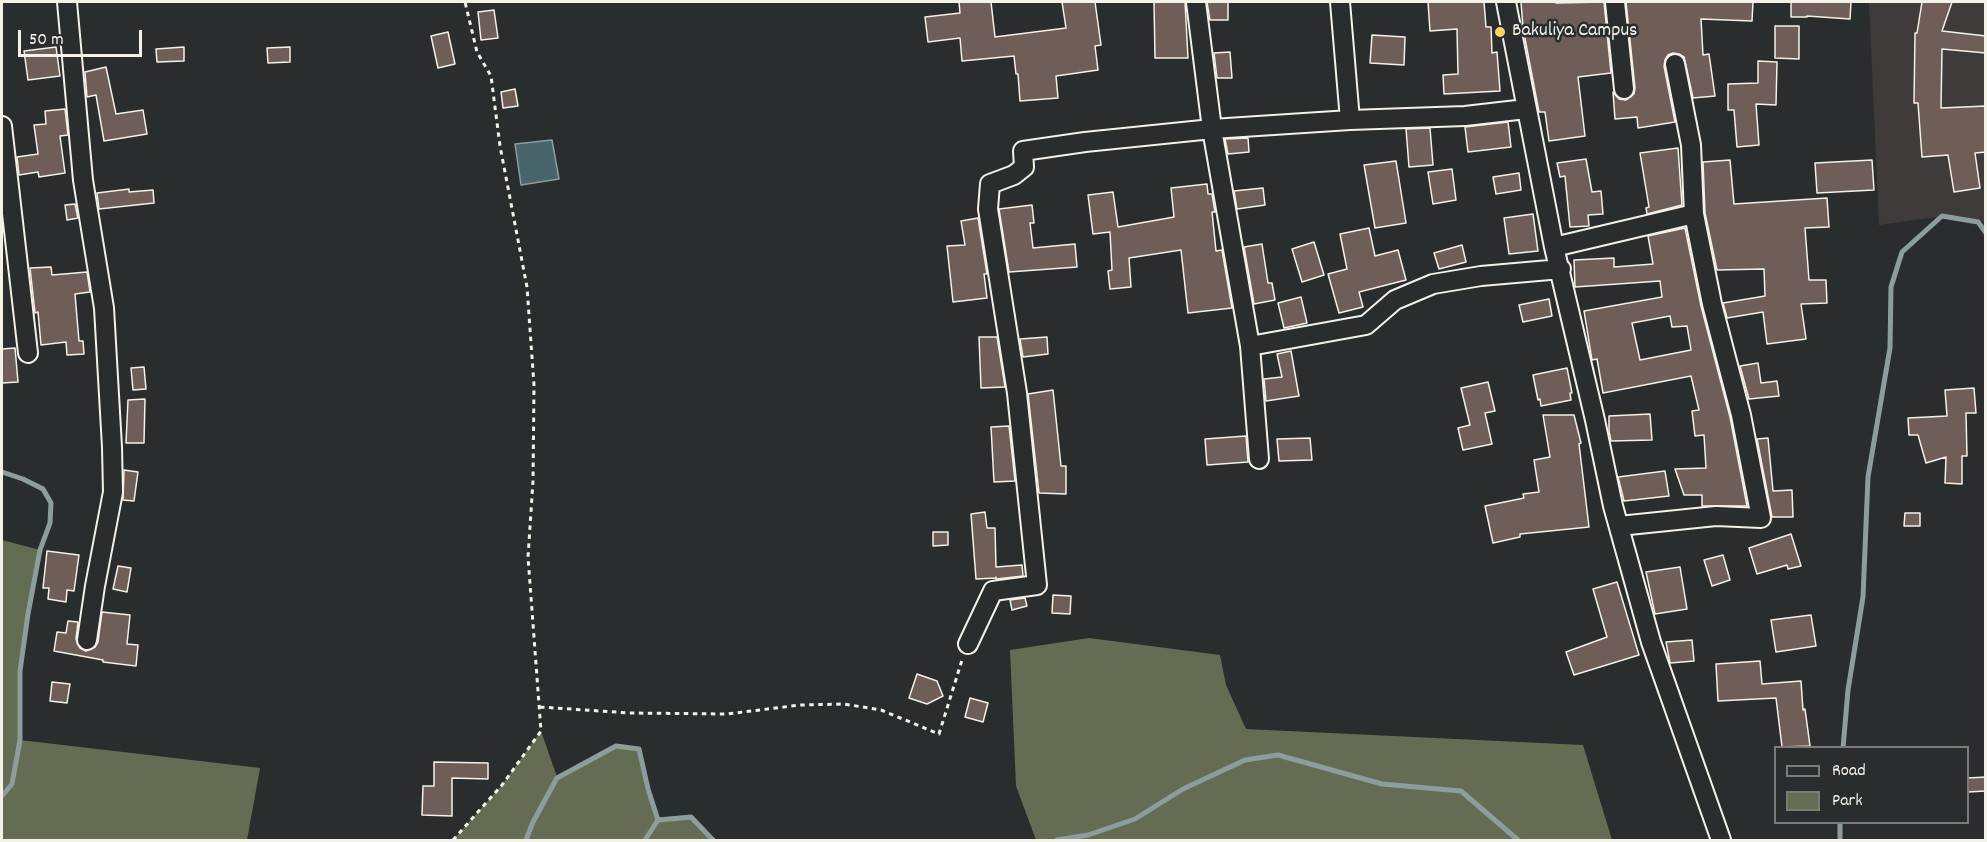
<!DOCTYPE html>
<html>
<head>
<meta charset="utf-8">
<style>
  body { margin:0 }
  #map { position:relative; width:1987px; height:842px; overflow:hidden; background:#2a2d2e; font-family:Dekko,sans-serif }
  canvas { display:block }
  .frame { position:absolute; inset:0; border:3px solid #f4f1e8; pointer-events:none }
  .legend { position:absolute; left:1774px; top:746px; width:195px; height:78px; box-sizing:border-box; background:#2a2d2e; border:2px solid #7b7b78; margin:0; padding:8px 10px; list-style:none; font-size:18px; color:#f4f1e8 }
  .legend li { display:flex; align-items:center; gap:12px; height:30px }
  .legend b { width:30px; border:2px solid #7b7b78 }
  .scale { position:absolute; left:18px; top:30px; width:124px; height:27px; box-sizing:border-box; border:3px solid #f4f1e8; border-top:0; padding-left:8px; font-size:18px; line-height:21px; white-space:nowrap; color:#f4f1e8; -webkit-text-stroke:4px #2a2d2e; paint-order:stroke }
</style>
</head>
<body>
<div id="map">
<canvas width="1987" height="842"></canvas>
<div class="frame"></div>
<ul class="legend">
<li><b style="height:8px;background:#2a2d2e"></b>Road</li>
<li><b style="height:16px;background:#646d53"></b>Park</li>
</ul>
<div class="scale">50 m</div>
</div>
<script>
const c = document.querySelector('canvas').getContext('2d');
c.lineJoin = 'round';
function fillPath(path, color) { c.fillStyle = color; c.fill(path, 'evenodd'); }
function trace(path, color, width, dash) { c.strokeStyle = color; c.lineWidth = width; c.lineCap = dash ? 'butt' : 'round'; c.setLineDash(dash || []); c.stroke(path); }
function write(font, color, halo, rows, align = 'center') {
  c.font = font + ' Dekko,sans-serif'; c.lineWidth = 5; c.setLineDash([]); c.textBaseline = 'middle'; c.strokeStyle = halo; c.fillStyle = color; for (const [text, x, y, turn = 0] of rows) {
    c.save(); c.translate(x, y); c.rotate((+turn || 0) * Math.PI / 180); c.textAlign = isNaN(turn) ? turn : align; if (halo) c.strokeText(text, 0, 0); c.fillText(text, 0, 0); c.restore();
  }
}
fillPath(new Path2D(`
  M1869,2h116v220l-43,-6 -63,9z`), '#3f3b3a');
fillPath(new Path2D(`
  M2,540l38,10 -12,64 -8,57v69l240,28 -13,72h-245z
  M1089,638l131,17 6,30 20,44 337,16 29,95h-576l-20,-54 -6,-136z
  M541,731l16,46 59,-31 23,3 9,40 10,31 33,-3 22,23h-260l49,-55z`), '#646d53');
const water = new Path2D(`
  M552,140l7,39 -38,6 -6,-41z`);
fillPath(water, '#48656b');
trace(water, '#8d9d9d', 1.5);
trace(new Path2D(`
  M2,472l21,7 20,10 8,14 -1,20 -10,27 -12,64 -8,57v69l-8,44 -10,12
  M1843,748l5,-58 15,-93 5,-120 22,-129 1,-61 11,-35 40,-36 36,6 8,11
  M526,840l7,-18 24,-44 59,-32 23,3 9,40 10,31
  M645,840l13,-20 33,-3 22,23
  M1057,840l31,-5 47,-16 48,-30 62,-29 33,-5 104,29 79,7 57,49
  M1840,840v-18`), '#8d9d9d', 5);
const building = new Path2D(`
  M959,2h32l4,35 71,-9 -4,-26h33l6,43 -6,1 3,24 -42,6 2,22 -38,3 -2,-27h-2l-2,-18 -52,5 -2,-23 -32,4 -3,-25 35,-4z
  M1154,2h31l3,56h-33z
  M1207,2h21v18h-18z
  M1428,2h56l2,25h5l1,26 5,-1 3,39 -56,3 -1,-19 15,-1 -1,-45 -27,2z
  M1521,2h35v1l48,-1 7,71 -33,4 7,59 -36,5 -4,-29h-6l-16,-84z
  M1626,2h127l-1,19 -51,-2 2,36 6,-1 6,42 -22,2 -9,-41 -5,-3 -6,-1 -5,2 -3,5 -1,6 11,56 -37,6 -1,-11 -22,2 -2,-27 6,7 7,1 8,-6 1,-6z
  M1791,2h60l-1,17 -43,-3v1h-16z
  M1922,2h30l-10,29 44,5v17l-44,-4 -1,59 45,-2v46l-11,1 5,35 -26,4 -6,-37 -26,2 -4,-54h-4l1,-70h2z
  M494,10l4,28 -17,2 -3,-28z
  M1775,26h24v33l-24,-1z
  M448,32l7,32 -17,4 -7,-32z
  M1372,35l33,2 -1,28 -34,-2z
  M56,47l4,29 -32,4 -4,-29z
  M184,47v14l-27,1 -1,-13z
  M290,47v15l-22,1 -1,-15z
  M1230,52l2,26h-15l-3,-25z
  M1758,61l19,1 -1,43 -20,-1 3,41 -22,2 -3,-37h-6v-26l30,-1z
  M106,67l10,47 27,-4 4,24 -43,7 -8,-46 -9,2 -2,-25z
  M515,89l3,17 -15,2 -2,-16z
  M65,109l3,26 -8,1 5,37 -26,4 -1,-5 -19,3 -2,-18 21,-3 -4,-29 12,-1 -1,-13z
  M1508,122l3,25 -43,5 -3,-25z
  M1430,128l3,37 -24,2 -3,-38z
  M1248,138l1,14 -21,2 -3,-15z
  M1678,148l4,57 -35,9 -1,-6 3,-1 -9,-54z
  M1586,159l6,33 9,-1 2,23 -15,1 1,11 -19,1 -5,-51 -5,1 -3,-14z
  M1730,160l4,44 93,-6 2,29 -24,1 4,52h17l1,23 -26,1 5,35 -39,5 -4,-32 -36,6 -4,-15 42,-7 -1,-27 -47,1 -12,-57 -2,-51z
  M1872,160l2,30 -57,3 -2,-30z
  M1396,161l10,62 -31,5 -11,-63z
  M1452,169l4,31 -23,4 -5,-32z
  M1519,173l2,17 -25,4 -3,-17z
  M1207,184l1,10h4l3,18h-3l4,39 6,-1 10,58 -44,5 -7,-63 -52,8 2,29 -21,2 -2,-18 4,-1 -2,-38 -17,2 -5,-39 25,-3 5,35 56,-10 -3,-29z
  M1263,188l2,17 -28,4 -3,-18z
  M129,189v3l24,-2 1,13 -55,6 -2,-16z
  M75,204l3,14 -11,2 -2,-15z
  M1032,205l2,18h-4l3,25 42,-4 2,23 -68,5 -10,-63z
  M1533,214l5,37 -29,3 -5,-36z
  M978,218l9,56h-3l3,24 -34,4 -6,-56 18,-1 -4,-24z
  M1369,228l6,28 23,-6 8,30 -47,12 4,15 -24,6 -11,-39 19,-5 -7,-35z
  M1685,228l16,78 29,111 17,89h-45v-11h-18l-9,-26 31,-1 -2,-33 -9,1 -3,-25 7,-1 -8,-34 -88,17 -6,-34 -5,1 -8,-49 78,-14 -2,-16 -85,6 -1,-27 40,-2v9l39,-3 -5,-28zM1670,316l2,11 15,-1 4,24 -51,10 -8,-37z
  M1314,242l10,33 -22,7 -10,-33z
  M1262,244l6,39h4l3,17 -21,4 -10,-57z
  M1462,245l4,17 -27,7 -5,-16z
  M51,267l1,8 35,-3 3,20 -15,2 4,47h4l1,13 -17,1 -1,-13 -25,3 -3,-33 -3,1 -5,-45z
  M1301,297l6,26 -23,5 -6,-25z
  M1549,299l3,17 -29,6 -4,-17z
  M979,337h18l8,50 -24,1z
  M1047,337l1,17 -25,3 -3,-18z
  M15,348l3,34 -16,1v-34z
  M1291,351l8,45 -33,5 -2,-22 18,-2 -5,-23z
  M1758,363l3,20 16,-2 2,15 -30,3 -9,-33z
  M144,367l2,22 -13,1 -2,-22z
  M1567,368l5,25h-2l1,7 -30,6 -1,-7 -2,1 -5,-25z
  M1488,382l7,29 -10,2 7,31 -29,6 -5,-22 12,-3 -9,-37z
  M1974,388l2,25h-10l1,43h-5v28l-17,-1 1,-26 -20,6 -8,-28h-9l-1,-17 39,-2 -2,-26z
  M1053,390l8,76h5v28l-27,-1 -11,-99z
  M145,399l-1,44h-18l2,-43z
  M1650,414l2,26 -41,1 -2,-10v-15z
  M1543,415h31l7,28 -2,1 10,83 -69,7v3l-27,6 -8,-37 39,-8 -1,-4 16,-2 -5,-32 16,-3z
  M1009,426l6,55 -21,1 -3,-55z
  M1246,436l2,26 -41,3 -2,-26z
  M1310,438l2,22 -33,1 -2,-22z
  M1768,438l5,53 19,-1 1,27h-21l-15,-78z
  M124,470l14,2 -4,29 -11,-1z
  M1665,471l4,25 -45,5 -6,-24z
  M985,512l2,16h8l1,39 26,-2 1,11 -27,3v-2v1l-20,1 -5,-65z
  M1905,513h15v13h-16z
  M933,532h15v13l-15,1z
  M1791,534l10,32 -13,3 -1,-4 -30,9 -8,-26z
  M47,551l32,4 -5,36 -7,-1 -1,12 -18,-3 1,-11h-6z
  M1723,555l7,25 -18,6 -8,-26z
  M118,566l13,2 -4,24 -14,-3z
  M1680,567l7,42 -32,5 -9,-42z
  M1617,582l22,73 -65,20 -8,-23 41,-15 -14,-48z
  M1053,595l18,1 -1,18 -18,-1z
  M1025,598l2,8 -15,4 -2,-10z
  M102,612l28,3 -3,29 11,1 -2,21 -33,-4v-2l-49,-9 3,-19 9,1 2,-12 10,1 -2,17 4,9 6,3 9,-4 3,-5z
  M1811,615l5,31 -40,6 -5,-32z
  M1692,640l2,21 -24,2 -4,-21z
  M1760,661l2,23 39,-3 2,29 2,-1 5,37 -28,1 -6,-49 -58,3 -2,-37z
  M917,674l20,7 6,15 -16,8 -18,-6z
  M52,682l18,2 -3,19 -17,-2z
  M970,698l18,5 -5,19 -18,-5z
  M434,762l54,1v16l-36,-1v38l-30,-1 1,-29h11z
  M1986,777v14l-18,1v-14z`);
fillPath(building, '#6f5d57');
trace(building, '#f4f1e8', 1.5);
const minor = new Path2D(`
  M67,2l16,178 21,128 8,139 1,45 -18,94 -8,54
  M1196,2l16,127 38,217 9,113
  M1340,2l10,118
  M1506,2l48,245 41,173 18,86 38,136 70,198
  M1615,2l9,87
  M2,126l26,227
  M1554,247l140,-33
  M1250,346l116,-21 29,-25 38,-16 48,-8 80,-7
  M1619,526l97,-10 45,2 -20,-103 -29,-111 -18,-90 -3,-69 -16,-81
  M968,644l25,-53 44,-6 -20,-192 -29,-184 2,-25 24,-9 10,-8 -1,-16 62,-9 127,-13 138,-9 115,-4 61,-7`);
trace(minor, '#f4f1e8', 22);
trace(new Path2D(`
  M540,707l90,6 97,1 73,-9 44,-1 37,6 58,24 23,-74
  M453,840l49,-55 39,-54 -13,-174 5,-76 1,-96 -7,-98 -27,-141 -9,-70 -14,-24 -12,-50`), '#f4f1e8', 3, [4.5, 4.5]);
trace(minor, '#2a2d2e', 18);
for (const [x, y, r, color] of [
  [1500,32,6,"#ffd166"]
]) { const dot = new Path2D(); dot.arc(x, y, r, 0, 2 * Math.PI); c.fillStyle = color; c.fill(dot); trace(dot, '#2a2d2e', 2); }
write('20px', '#f4f1e8', '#2a2d2e', [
  ["Bakuliya Campus",1512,32]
], 'left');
</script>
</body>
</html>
